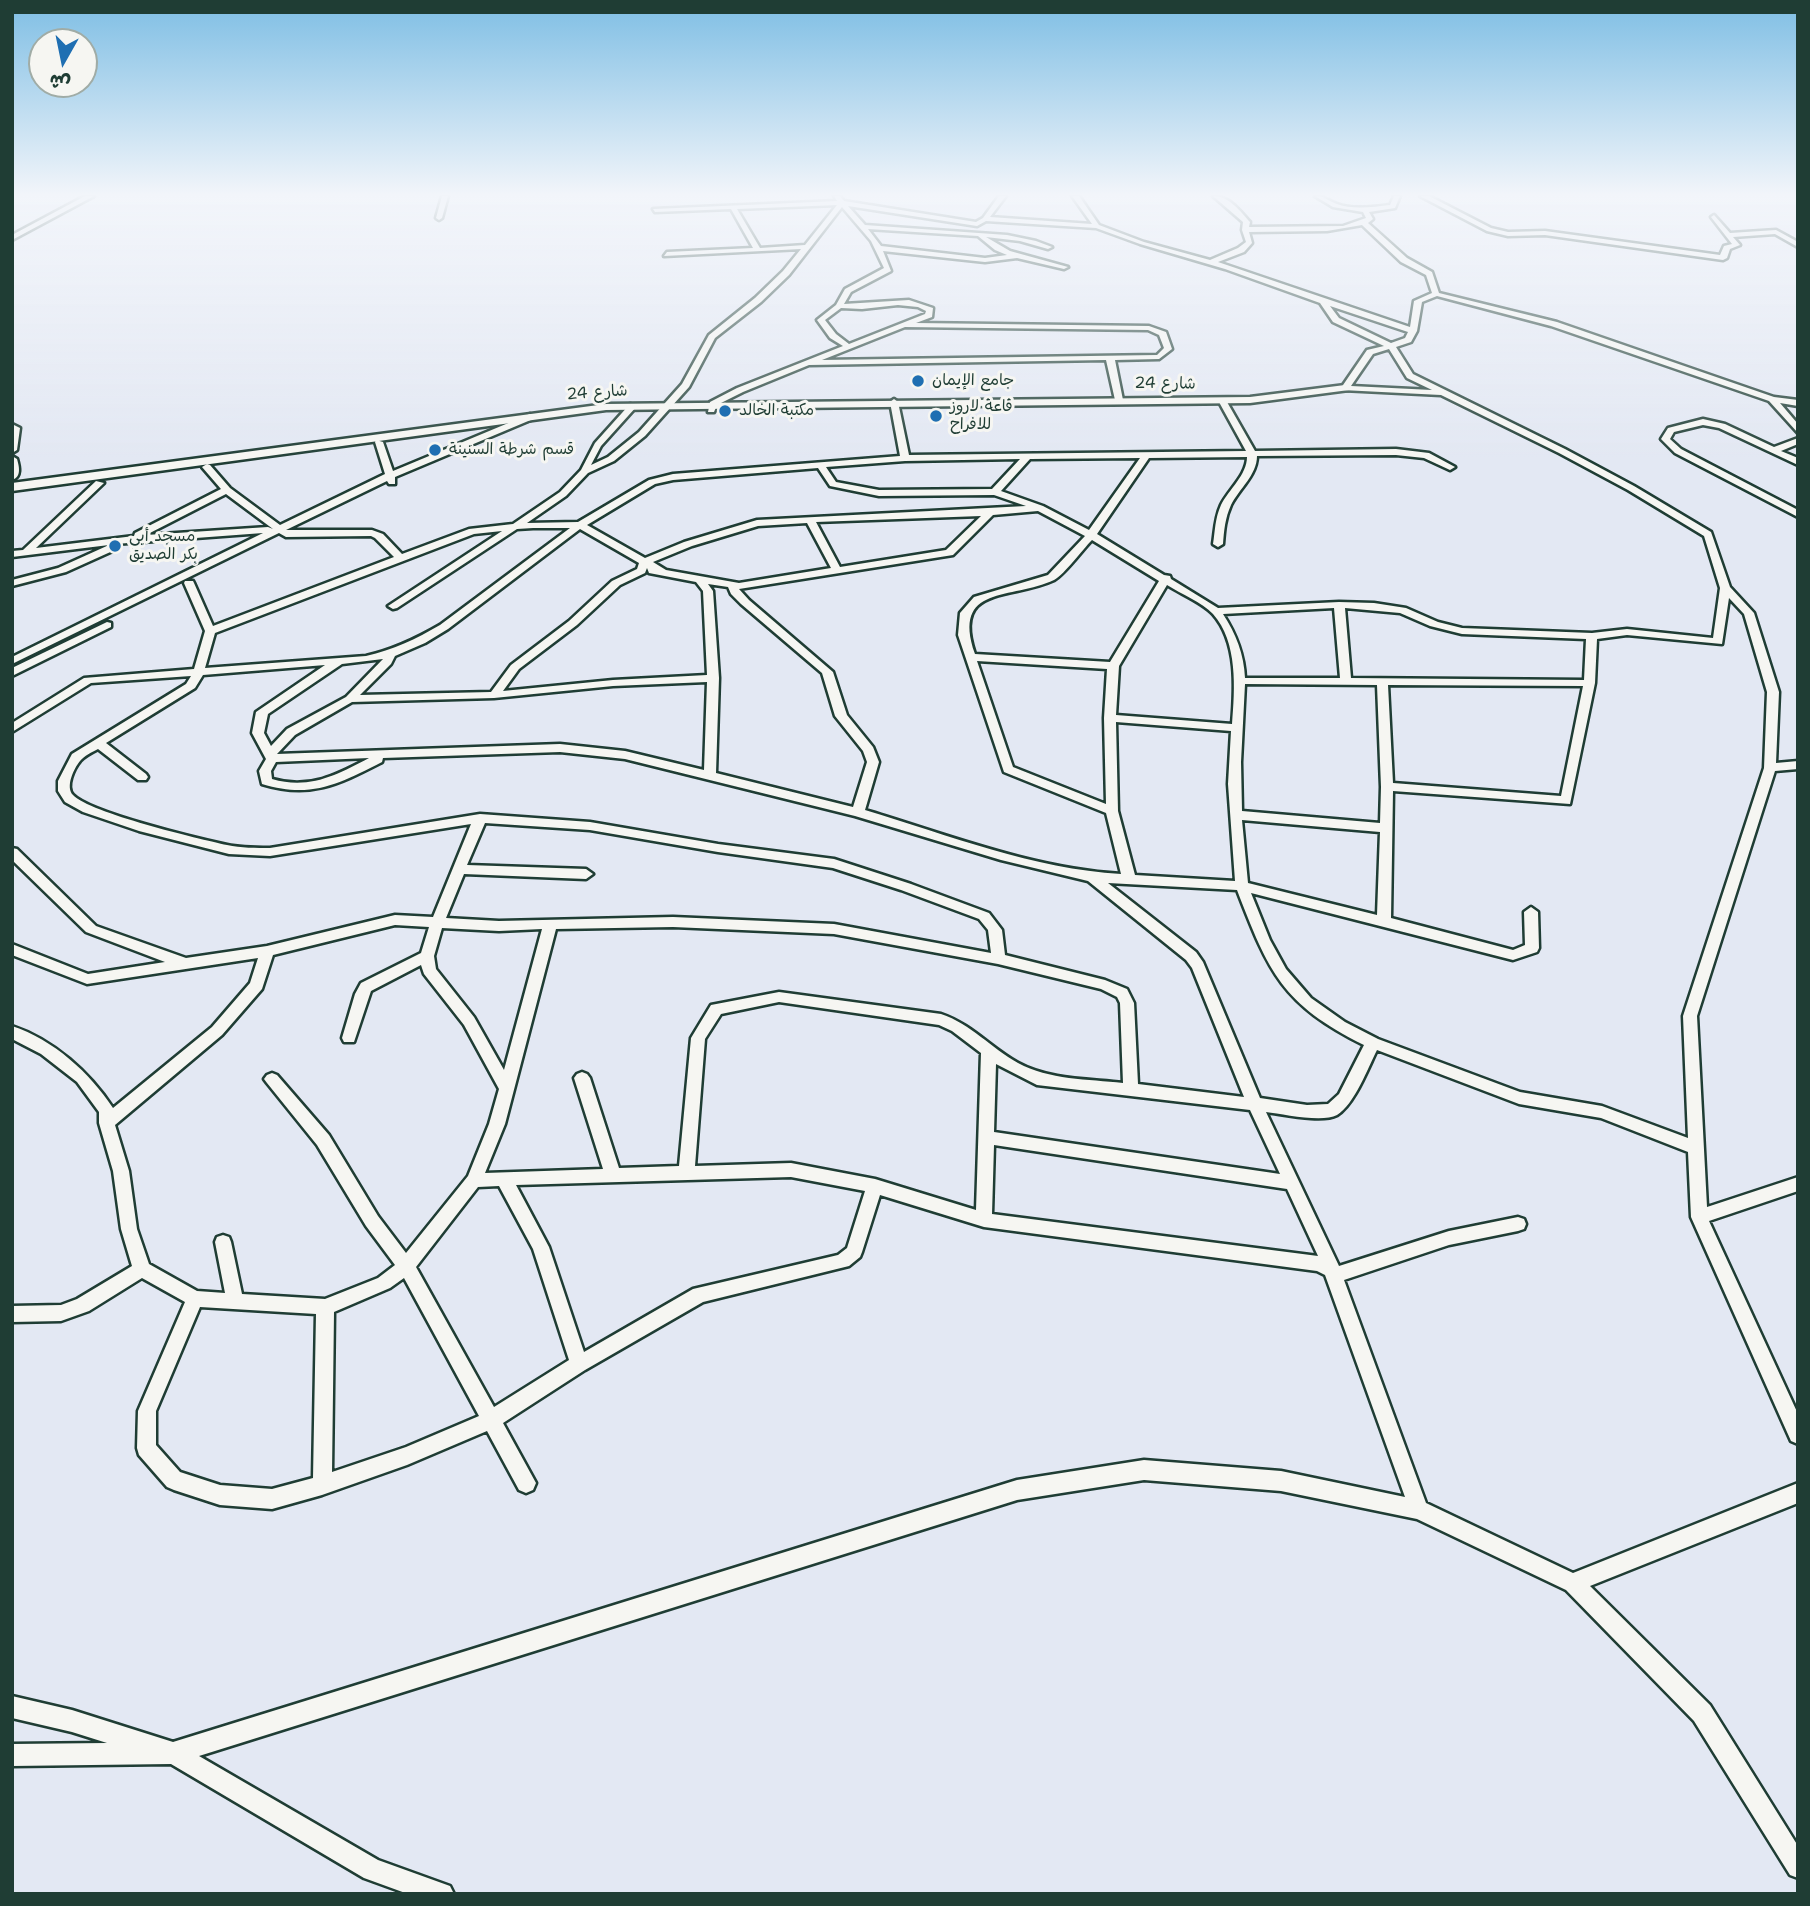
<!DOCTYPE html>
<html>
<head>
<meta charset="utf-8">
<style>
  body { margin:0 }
  #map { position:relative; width:1810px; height:1906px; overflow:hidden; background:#e3e8f3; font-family:"Shantell Sans","Playpen Sans Arabic",sans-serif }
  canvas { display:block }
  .frame { position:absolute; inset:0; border:14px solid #1f3d34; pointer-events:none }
  .north { position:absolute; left:28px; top:28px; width:70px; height:70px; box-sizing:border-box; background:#f6f6f2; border:2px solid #a0aca6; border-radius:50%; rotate:189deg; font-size:19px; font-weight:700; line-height:28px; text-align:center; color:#1f3d34 }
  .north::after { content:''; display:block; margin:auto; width:24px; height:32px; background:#1f6fb2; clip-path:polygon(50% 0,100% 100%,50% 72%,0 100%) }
</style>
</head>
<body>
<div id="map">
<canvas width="1810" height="1906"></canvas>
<div class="frame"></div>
<div class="north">ش</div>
</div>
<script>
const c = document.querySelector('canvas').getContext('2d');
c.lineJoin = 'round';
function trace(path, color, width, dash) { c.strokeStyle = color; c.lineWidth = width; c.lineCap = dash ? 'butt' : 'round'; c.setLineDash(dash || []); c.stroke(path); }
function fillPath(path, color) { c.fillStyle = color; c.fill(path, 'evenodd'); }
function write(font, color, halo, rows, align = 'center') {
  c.font = font + ' "Shantell Sans","Playpen Sans Arabic",sans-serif'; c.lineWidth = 6; c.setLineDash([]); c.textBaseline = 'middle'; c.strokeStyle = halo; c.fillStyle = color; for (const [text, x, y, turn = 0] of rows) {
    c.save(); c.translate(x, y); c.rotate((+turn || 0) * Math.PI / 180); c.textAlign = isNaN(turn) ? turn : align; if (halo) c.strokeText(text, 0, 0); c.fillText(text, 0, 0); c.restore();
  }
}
const minor = new Path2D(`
  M85,196h9l-82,44v-5z
  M442,196h6l-6,22 -3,2 -3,-2z
  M834,196h6l4,5 132,21 7,-4 16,-22h7l-16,21 102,7 -20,-28h7l20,29 45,17 66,18 28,-12 8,-6 -4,-12 1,-8 -30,-26c16,0 27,15 37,26l-1,5 94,-1 23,-8 -3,-6 -30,-5 -18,-11c10,0 13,5 22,8 16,6 36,3 53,1l4,-9h6l-5,12 -26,4 4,7 -5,4 39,35 25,14 7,21 118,29 217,75 24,3v6l-18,-3 18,21v9l-29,-32 -218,-75 -114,-30 -15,6 -5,29 -6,11 -15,5 17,27 152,75 69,37 77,46 19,55 24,26 25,79 -3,71 22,-2v8l-23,2 -78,245 10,191 91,-30v14l-89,30 89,193v30l-7,-3 -100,-224 -3,-65 -87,-34 -82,-14 -142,-54c-9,18 -23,55 -40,65 -15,8 -54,-1 -71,-3l73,154 110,-35 69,-14 6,2 2,5 -2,5 -6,2 -69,14 -105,35 82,223 147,70 225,-90v20l-208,83 120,119 88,141v32l-8,-3 -96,-154 -128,-131 -149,-71 -136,-28 -137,-11 -127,20 -818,256 179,104 72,26 4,8h-46l-44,-16 -193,-114 -159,2v-22l95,-1 -35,-11 -60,-14v-22l60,14 101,32 844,-262 127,-20 137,11 124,26 -80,-222 -8,-4 -333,-44 -104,-32 -18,57 -2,5 -11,9 -146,36 -118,68 -82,53 33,60 -3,7 -7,3 -7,-3 -32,-59 -80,34 -85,30 -50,14 -52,-4 -46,-15 -7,-3 -28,-32 -2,-7 1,-37 47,-109 -43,-24 -53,33 -28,10 -49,1v-16l49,-1 16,-6 55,-33 -11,-37 -8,-58 -14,-48v-11l-22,-30 -36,-28 -29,-15v-13c42,14 78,47 101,82l99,-81 38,-44 8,-25 -171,26 -75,-29v-11l76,30 77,-12 -79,-30 -74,-72v-12l5,1 79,77 90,32 81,-12 128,-31 38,2 38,-93 -201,32 -41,-2 -90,-23 -56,-19 -18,-10 -7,-11v-10l14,-27 114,-70 5,-8 -100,7 -79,49v-9l72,-45 110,-9 11,-38 -21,-48 1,-2h8l1,2 19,43 181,-69 -19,-19 -4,-2 -85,1 -7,-4 -267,131v-7l251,-124 -148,11 3,3 -1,2 -51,23 -54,14v-6l46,-12 51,-23 -97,12v-6l11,-1 73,-69 8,2 -68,65 98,-12 1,-3 86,-44 -19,-22 5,-3 3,1 20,23 50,37 105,-51 -10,-32 1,-2 7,2 10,29 137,-57 3,1v4l-138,58v7h-6l-2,-3 -101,49h86l11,4 19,20 67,-25 44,-5 47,-32 21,-22 14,-27 35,-39 7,2 -36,40 -10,19 17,-8 31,-25 43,-48 27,-49 46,-37 28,-27 18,-22 -137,7 3,-4 86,-4 -22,-39 -76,3 -2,-3 184,-8zM837,205l-32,40 -45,3 -23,-39zM848,206l129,20 9,-5 110,7 44,16 85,25 95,34 13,19 51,24 -17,4 -26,38 1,2 99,5 118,58 69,37 76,46 16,52 -7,50 -86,-9 -35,4 -130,-5 -24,-6 -32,-14 -32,-5 -35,-1 -121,6 -47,-29 -1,-3 -6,-1 -67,-41 52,-76 98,-1c0,18 -18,32 -26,48 -6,13 -6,26 -8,39l5,3 5,-3c1,-13 2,-26 8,-39 8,-16 26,-30 26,-49l139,-1 28,3 26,12 5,-3 -26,-14 -33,-4 -141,2 -28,-49 -4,-3 -4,3 27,49 -337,4 -11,-53 -4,-3 -4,3 10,54 -227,18 -24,6 -71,42 -51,1 39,-27 22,-23 26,-12 31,-25 44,-49 26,-49 46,-36 28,-27 53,-68 29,34 13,27 -39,21 -9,16 -19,15 13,18 13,8 -106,42 -27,14 -2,10h6l3,-7 26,-13 66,-27 297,-5 9,40 4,3 4,-3 -8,-40 44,-1 13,-10 -6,-17 -17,-6 -233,-3 16,-6 1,-9 -24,-8 -65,4 7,-12 40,-21 -8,-20 102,11 32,-4 47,11 4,-2 -58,-16 -24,-14 34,4 28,8 4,-2 -16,-6 -29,-6 -142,-10zM1362,225l39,37 25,13 6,18 -18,8 -4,26 -192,-65 26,-10 8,-9 -3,-11 78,-1zM868,229l110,7 17,14 12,5 -22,3 -104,-12zM898,305l20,2 8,4 -1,3 -76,30 -13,-10 -11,-14 16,-12 21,1zM1330,306l78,26 -3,6 -14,5 -52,-25zM905,327l243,3 11,5 5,13 -7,7 -335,5zM1389,349l18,29 25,12 -81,-4 22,-32zM1140,458l-51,72 -46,-24 -42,-15 29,-32zM1020,459l-28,30 -113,1 -43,-8 -10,-15 79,-6zM818,468l12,18 49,10 115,-1 32,11 -269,14 -73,22 -39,16 -58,-33 68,-41 18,-4zM226,494l47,35 -5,-2 -122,8zM1038,511l47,25 -37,39 -74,22 -14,16 -2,22 46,137 102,41 15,61c-87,-5 -173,-39 -256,-64l14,-48 -6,-15 -26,-32 -14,-43 -84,-72 -10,-11 214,-34 40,-40zM981,516l-35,34 -106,17 -24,-45zM807,523l24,45 -92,15 -73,-13 -13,-8 39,-16 66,-20zM533,528h37l-130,97c-24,14 -47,25 -74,31l-161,12 10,-35 259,-99 28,-3 -114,75 5,3 4,-1 120,-79zM580,529l59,34 -2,6 -25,12 -43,40 -58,44 -20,27 -131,3 31,-31 4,-8 30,-13 23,-14zM1092,540l67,41 -49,81 -135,-8c-24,-70 37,-54 79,-74 11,-6 28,-30 38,-40zM647,568l2,5 47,9 7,9 4,84 -94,5 -110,11 16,-22 58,-44 43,-40 25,-12zM708,584l20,3 3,7 10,10 81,69 13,43 28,35 4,11 -14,45 -137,-34 3,-95 -6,-87zM1167,585c14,9 35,17 46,29 25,28 22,75 19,110l-116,-9 3,-49zM1729,598l15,16 23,78 -3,76 -81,248 5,122 -86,-32 -82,-14 -142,-53 -33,-17 -34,-24 -25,-29 -16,-29 -19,-47 262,67 24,-8 2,-4 -1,-36 -7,-5 -7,5 1,33 -12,5 -122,-32 2,-127 177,13 25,-121 2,-44 30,-4 95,9zM1334,608l6,70h-95c-1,-24 -9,-44 -22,-64zM1345,608l55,5 30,13 32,8 124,5 -2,41 -233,-2zM383,659l-37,38 -59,32 -16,17 -7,-13 4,-19 74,-50zM977,661l130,8 -3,49 2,86 -93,-37zM325,665l-69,47 -4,21 14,26 -7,12 3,13c49,15 77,0 120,-22l1,-4 177,-6 65,7 230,57 146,44 87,21 98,79 6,8 52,129 -106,-13 -4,-81 -7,-14 -22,-9 -100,-25 -3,-25 -13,-17 -78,-29 -77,-25 -116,-15 -128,-22 -110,-8 -210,34c-14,0 -29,0 -43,-3 -28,-6 -137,-32 -154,-50 -8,-8 1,-27 7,-34 4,-5 12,-9 18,-12l40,31h8l2,-3 -2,-3 -40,-31 89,-55 8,-13zM707,682l-3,88 -79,-19 -65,-7 -283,10 18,-19 57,-33 142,-4 119,-12zM1245,684l132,1 4,102 -1,36 -138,-12 -1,-49zM1388,685l195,1 -22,110 -168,-13zM1116,722l115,9 -3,53 7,97 -100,-6 -17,-64zM369,758c-32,17 -60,32 -97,21l-1,-8 5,-9zM1242,820l138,12 -3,83 -129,-32zM485,823l105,7 128,22 115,16 68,22 78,29 9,11 3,23 -157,-29 -161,-7 -174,4 -53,-3 18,-44 122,5 7,-5 -7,-5 -119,-4zM1108,883l129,7c32,83 45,114 127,155l-25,49 -11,10 -21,1 -47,-7 -57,-136 -7,-10zM395,925l34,2 -8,26 -60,30 -6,11 -13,44 2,4h10l17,-51 50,-26 3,9 40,51 35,64 -10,35 -21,52 -62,77 -28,-37 -49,-81 -52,-60 -5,-2 -5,2 -3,4 3,4 50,62 49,81 29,39 -17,13 -53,21 -83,-5 -11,-52 -2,-5 -6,-2 -6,2 -2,5 10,51 -28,-2 -48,-27 -12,-35 -8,-58 -14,-46 107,-90 40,-46 11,-34zM673,927l161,7 164,30 103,25 16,8 3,6 3,80c-35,-4 -74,-3 -105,-20 -27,-15 -47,-39 -77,-49l-162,-22 -68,13 -20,33 -12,128 -60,2 -29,-90 -3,-4 -5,-2 -5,2 -3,4 29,91 -118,4 20,-49 51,-195zM442,928l57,3 43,-2 -38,141 -30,-53 -38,-48 -2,-13zM779,1002l160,23 13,6 29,22 -5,157 -101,-31 -84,-16 -96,3 10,-127 16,-25zM996,1064l41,21 213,25 30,64 -286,-42zM994,1145l293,44 31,67 -326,-42zM791,1177l74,14 -18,57 -9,7 -145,34 -109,63 -35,-105 -33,-62zM499,1186l34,63 36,111 -75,47 -78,-140 62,-80zM404,1278l75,138 -73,31 -74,25 2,-160 56,-24zM200,1307l116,7 -3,164 -41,11 -52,-4 -40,-13 -24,-27v-34z
  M1420,196h9l62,32 17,4 37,-1 175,24 4,-9 8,-2 -21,-27 3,-2 16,18 46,-3 22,12v5l-23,-13 -42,3 7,8 -10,4 -3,9 -4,2 -178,-25 -37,1 -21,-5z
  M1703,419l22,5 49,23 24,-9v6l-17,7 17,7v7l-79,-37 -16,-3 -29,7 -4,7 11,10 117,61v7l-123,-64 -14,-14 7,-11z
  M12,424l8,4 -3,22 -5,3z
  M12,456l5,3c2,7 5,18 -5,21z
  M107,622l4,1v4l-99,49v-8z`);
const tertiary = new Path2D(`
  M1345,385l5,3 -1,2 -99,13 -644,7 -594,81v-8l594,-79 644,-7z`);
trace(minor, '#1f3d34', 5);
trace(tertiary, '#1f3d34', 5);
fillPath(minor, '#f6f6f2');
fillPath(tertiary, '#f6f6f2');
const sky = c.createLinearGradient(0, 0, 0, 463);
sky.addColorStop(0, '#7ebee4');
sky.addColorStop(0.42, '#f2f5fa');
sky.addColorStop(1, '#f2f5fa00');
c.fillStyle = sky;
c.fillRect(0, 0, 1810, 463);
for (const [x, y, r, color] of [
  [918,381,7,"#1f6fb2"],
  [725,411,7,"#1f6fb2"],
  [936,416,7,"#1f6fb2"],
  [435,450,7,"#1f6fb2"],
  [115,546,7,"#1f6fb2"]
]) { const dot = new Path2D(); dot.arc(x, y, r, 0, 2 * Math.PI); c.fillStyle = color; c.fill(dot); trace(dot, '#f6f6f2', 2.5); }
write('16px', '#1f3d34', '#f6f6f2', [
  ["جامع الإيمان",932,381],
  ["قاعة لاروز",950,407],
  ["للافراح",950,425],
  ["مكتبة الخالد",739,411],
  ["قسم شرطة السنينة",449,450],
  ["مسجد أبي",129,537],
  ["بكر الصديق",129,555]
], 'left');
write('16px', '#1f3d34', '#f6f6f2', [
  ["شارع 24",1165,384,1],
  ["شارع 24",597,393,-4]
]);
</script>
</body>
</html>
